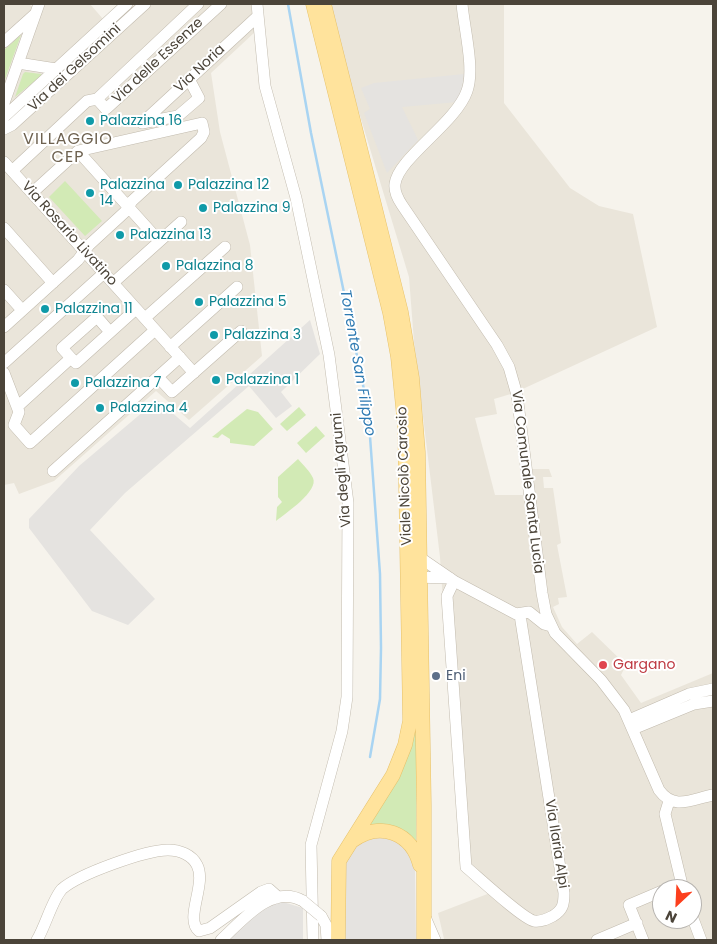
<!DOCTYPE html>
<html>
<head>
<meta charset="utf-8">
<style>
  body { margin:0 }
  #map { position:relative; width:717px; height:944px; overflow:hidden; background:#f6f3ec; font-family:Poppins,sans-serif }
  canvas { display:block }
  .frame { position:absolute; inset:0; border:5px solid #4b4439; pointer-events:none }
  .north { position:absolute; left:652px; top:879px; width:50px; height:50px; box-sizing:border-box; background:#fff; border:1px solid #b7b4b0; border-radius:50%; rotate:205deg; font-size:14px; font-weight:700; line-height:20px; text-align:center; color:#4b4439 }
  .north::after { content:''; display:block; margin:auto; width:18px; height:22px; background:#fc3f1d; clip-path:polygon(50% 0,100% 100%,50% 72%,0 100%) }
</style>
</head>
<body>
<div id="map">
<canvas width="717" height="944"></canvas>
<div class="frame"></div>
<div class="north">N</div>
</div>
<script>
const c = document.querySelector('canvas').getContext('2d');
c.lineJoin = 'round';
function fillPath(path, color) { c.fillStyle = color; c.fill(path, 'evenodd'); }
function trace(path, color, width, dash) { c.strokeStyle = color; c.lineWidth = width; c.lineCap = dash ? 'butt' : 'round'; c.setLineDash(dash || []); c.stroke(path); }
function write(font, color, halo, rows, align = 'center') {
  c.font = font + ' Poppins,sans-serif'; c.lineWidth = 4; c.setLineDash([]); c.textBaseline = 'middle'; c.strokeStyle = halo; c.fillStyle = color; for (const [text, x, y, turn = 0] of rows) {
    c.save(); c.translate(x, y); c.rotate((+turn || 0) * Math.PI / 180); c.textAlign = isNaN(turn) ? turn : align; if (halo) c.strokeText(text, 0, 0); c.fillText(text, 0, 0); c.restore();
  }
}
fillPath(new Path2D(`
  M4,4h25l5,5 5,-5h51l20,23 25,-23h117l3,28 -44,41 9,59 30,113 12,111 -73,64 -33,-29 -102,90 -35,13 -5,-11 -10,2z
  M326,4h178v99l66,85 29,18 34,8 24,113 -143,66 -20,6 3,15 -22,4 20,77h39l-2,-26h17l3,8h-9l1,11h9l8,55 -4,2 10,52 -9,1 1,6 -6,3 9,20 15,17 15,-12 34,33 -5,10 20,28 72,-30v267l-269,-1 -6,-26 52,-20 -29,-23 -21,-313 -26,-215 -5,-65zM662,889h30v30h-30z`), '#eae5da');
fillPath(new Path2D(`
  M21,35l-17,47v-32z
  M25,72l16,2v2l-26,21 8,-23z
  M65,181l37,40 -17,15 -36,-39z
  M299,407l7,8 -19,16 -7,-7z
  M247,409l11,3 15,17 -19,17 -24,-3v-4l-8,-5 -4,4 -6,-1z
  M316,426l9,10 -19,17 -9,-10z
  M298,459c5,6 12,12 15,19 6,13 -27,35 -37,43l1,-14 5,-5 -4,-5v-20z
  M415,725h2l-1,117 -29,-17 -21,1z`), '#d2eab5');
fillPath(new Path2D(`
  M464,74l-2,17 -5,11 -55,5 16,33 -31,33 -23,-60 6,-4 -9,-21 13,-5z
  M310,320l10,34 -39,38 11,14 -16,12 -27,-32 -124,107 -35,37 65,69 -27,26 -36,-14 -63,-83v-9l50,-53 78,-66 33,28z
  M376,837l16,2 14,9 9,21 1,71h-72l1,-78 12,-17z
  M283,902l20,6v32h-75l27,-25 13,-9z`), '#e5e3e0');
trace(new Path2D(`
  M288,4l23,129 57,276 12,165 1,74 -1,51 -10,58`), '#a9d4f2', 2.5);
const minor = new Path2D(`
  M257,4l8,82 31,112 33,157 19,148 -1,194 -5,34 -31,114 2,95
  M462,4c2,24 13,65 5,87 -11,32 -69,67 -72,93 -1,8 3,15 7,21l95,140 12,22 8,28 25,198 4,21 9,19 46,47 23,30 35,80c15,21 33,9 54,5
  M4,42l30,-27
  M18,63l38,6
  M97,99l9,10 115,-105
  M4,103l35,-99
  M4,117l123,-113
  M142,123l116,-107
  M142,123l36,-7 21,-18 -10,-19
  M4,129l8,-4 133,-121
  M78,151l81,90
  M4,162l190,211
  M12,171l75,-70 10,-2 101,-95
  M4,228l49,55
  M113,283l68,-61
  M4,290l18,20
  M145,318l80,-71
  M4,327l74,-67 11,-15 37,-34 6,-10 69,-63 3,-6 -2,-9 -124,28 -46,42
  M170,347l67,-60
  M71,358l-9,-10 35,-31 13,15
  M4,363l100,-90
  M4,373l15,39 -5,13 16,18 125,-113
  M158,377l14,15 69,-61
  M17,407l54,-49 5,5 60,-54
  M53,471l127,-114
  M419,557l35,24 62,33 13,-2 15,12 7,2
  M412,577l38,1
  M454,581l-7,15 19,271c13,11 56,51 68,54 7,1 13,-2 19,-5 10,-6 11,-12 11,-23l-44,-278
  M629,720l60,-26 24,-5
  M633,729l61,-25 19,-3
  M669,801l-4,13 18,75
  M321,916l5,9 1,15
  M692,916l9,24
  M425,917l10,23
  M37,940c8,-13 16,-42 25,-51 17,-15 84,-39 106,-39 12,0 24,5 29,15 10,19 -13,54 2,66l11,-3 51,-36 8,-3 9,8
  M221,940c21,-19 51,-57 82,-39
  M597,940l40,-17
  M643,940l-14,-35 33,-14`);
const major = new Path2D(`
  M313,4l77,309 8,44 7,70 5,294 -5,24 -12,30 -54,86 -1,79
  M324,4l77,308 11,66 6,74 6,353v135
  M352,841c28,-21 60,-8 68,24`);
trace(minor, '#c2bbae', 12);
trace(major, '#e6c16a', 15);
trace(minor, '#fff', 11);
trace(major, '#ffe39c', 14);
const minorBridge = new Path2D(`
  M303,901l18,15`);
trace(minorBridge, '#c2bbae', 12, []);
trace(minorBridge, '#fff', 11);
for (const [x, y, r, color] of [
  [90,121,5,"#0f9aa8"],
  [178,185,5,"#0f9aa8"],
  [90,193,5,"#0f9aa8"],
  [203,208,5,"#0f9aa8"],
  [120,235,5,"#0f9aa8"],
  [166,266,5,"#0f9aa8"],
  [199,302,5,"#0f9aa8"],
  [45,309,5,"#0f9aa8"],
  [214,335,5,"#0f9aa8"],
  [216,380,5,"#0f9aa8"],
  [75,383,5,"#0f9aa8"],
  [100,408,5,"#0f9aa8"],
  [603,665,5,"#e0444e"],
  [436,676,5,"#5c6f8a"]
]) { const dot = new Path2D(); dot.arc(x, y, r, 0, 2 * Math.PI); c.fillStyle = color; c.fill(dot); trace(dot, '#fff', 2); }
write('14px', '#4b4439', '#fff', [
  ["Via delle Essenze",158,61,-43],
  ["Via dei Gelsomini",75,68,-43],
  ["Via Noria",200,69,-43],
  ["Via Rosario Livatino",69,234,48],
  ["Via degli Agrumi",342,470,-95],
  ["Viale Nicolò Carosio",405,476,-92],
  ["Via Comunale Santa Lucia",527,482,83],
  ["Via Ilaria Alpi",556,844,81]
]);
write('14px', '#0d838f', '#fff', [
  ["Palazzina 16",100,121],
  ["Palazzina",100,185],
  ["14",100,201],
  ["Palazzina 12",188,185],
  ["Palazzina 9",213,208],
  ["Palazzina 13",130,235],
  ["Palazzina 8",176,266],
  ["Palazzina 5",209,302],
  ["Palazzina 11",55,309],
  ["Palazzina 3",224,335],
  ["Palazzina 1",226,380],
  ["Palazzina 7",85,383],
  ["Palazzina 4",110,408]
], 'left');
write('14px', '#be3a42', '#fff', [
  ["Gargano",613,665]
], 'left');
write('14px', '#4e5e75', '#fff', [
  ["Eni",446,676]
], 'left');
write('italic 15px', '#2e7ab2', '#fff', [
  ["Torrente San Filippo",357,363,80]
]);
c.letterSpacing = '1px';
write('16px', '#6e6250', '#fff', [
  ["VILLAGGIO",68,140],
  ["CEP",68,158]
]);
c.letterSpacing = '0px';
</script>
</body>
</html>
